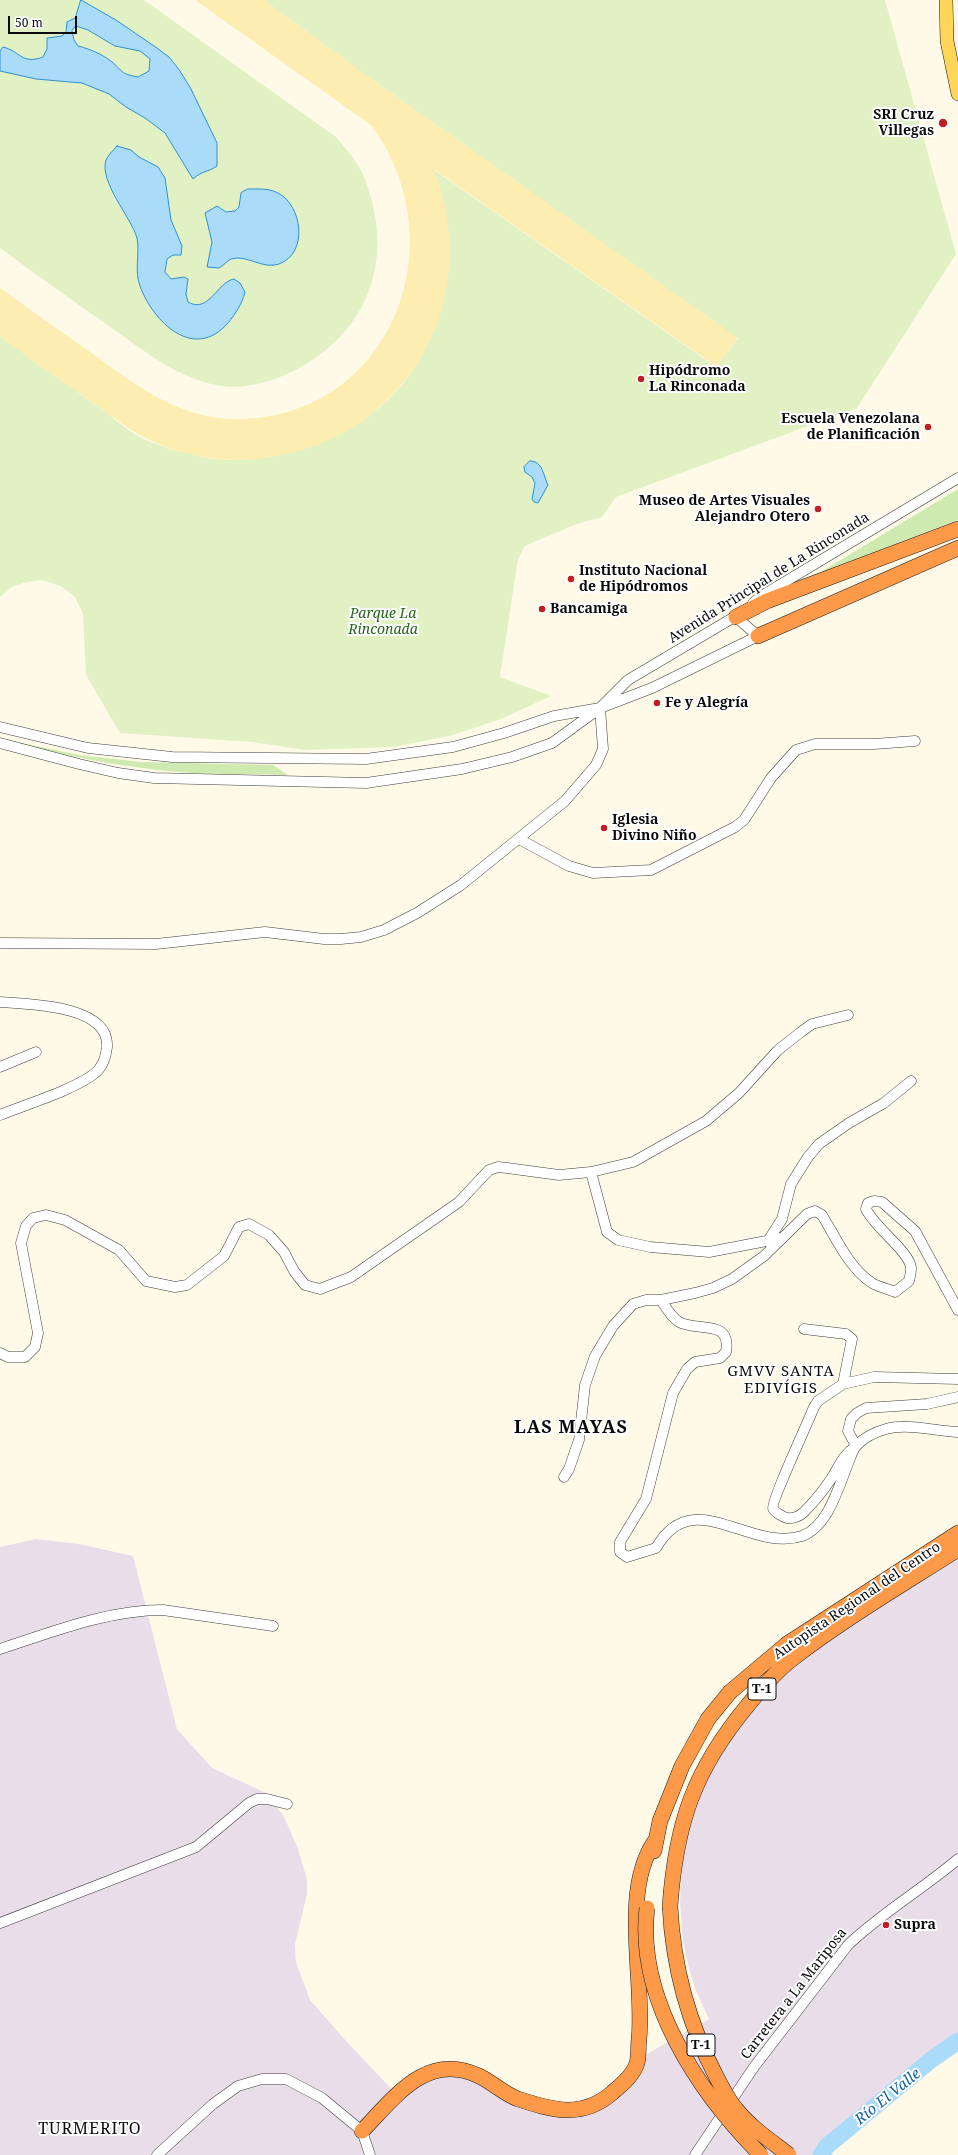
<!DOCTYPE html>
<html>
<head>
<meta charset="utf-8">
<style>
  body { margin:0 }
  #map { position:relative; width:958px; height:2155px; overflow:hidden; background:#fffae8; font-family:"Noto Serif",serif }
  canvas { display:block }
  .scale { position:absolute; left:8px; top:16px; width:69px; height:18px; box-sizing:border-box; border:2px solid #0a0a0a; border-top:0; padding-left:5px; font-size:12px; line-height:14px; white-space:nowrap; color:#0a0a0a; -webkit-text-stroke:3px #fff; paint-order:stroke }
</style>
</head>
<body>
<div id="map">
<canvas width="958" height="2155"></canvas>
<div class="scale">50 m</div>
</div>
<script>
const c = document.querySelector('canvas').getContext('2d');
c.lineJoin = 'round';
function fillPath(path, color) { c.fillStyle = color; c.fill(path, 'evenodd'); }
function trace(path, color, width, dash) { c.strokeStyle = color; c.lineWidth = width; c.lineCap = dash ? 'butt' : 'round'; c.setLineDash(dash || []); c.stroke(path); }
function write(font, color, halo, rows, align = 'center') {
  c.font = font + ' "Noto Serif",serif'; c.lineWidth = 4; c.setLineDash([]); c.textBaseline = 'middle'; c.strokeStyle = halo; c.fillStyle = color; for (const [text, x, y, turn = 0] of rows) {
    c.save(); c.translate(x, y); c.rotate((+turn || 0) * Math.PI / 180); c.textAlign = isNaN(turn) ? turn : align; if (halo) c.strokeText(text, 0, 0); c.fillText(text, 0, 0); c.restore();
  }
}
fillPath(new Path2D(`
  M36,1539l43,5 54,12 44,173 35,39 54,25 18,24 13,29 10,33v15l-12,50 1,18 14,38 38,43 51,54 46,-27 100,33 53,-2 47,-46 64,-36 -13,-28 -7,-23 -6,-27 -3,-38 2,-38 6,-33 11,-38 12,-30 69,-91 178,-119v482l-32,24 -105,95h-821v-608z`), '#e9ddea');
fillPath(new Path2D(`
  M958,489v31l-139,53z
  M12,741l67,14 63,7 131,3 15,10c-36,-1 -73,0 -109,-3 -57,-5 -112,-15 -167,-31z`), '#cfeab0');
fillPath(new Path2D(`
  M195,0h69l102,75 372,262 -21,30 -282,-197c1,8 6,15 8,23 5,22 8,46 7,68 -1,21 -5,45 -12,65 -18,44 -57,88 -100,111 -46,26 -111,29 -161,14 -36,-11 -59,-30 -89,-52 -30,-20 -59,-41 -88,-62v-49c29,21 57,41 86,61 44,32 88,68 145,70 158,4 229,-174 140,-294z`), '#fdedb1');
fillPath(new Path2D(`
  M0,0h144l192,137c7,9 15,17 21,27 7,10 11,22 14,34 20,70 -7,135 -72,170 -23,13 -56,23 -83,17 -42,-8 -78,-39 -113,-63 -34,-24 -69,-49 -103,-74z
  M264,0h621l71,254 -99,154 -241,89 -14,20 -28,8 -49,21 -7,13 -18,118 51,19 -50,23 -52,17 -56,11 -88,3 -53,-8 -132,-9 -34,-58 -3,-61 -8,-17 -14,-11 -20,-6 -17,3 -12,4 -12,10v-260c33,24 66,47 99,70 14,10 29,25 45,32 20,9 42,15 63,19 27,4 52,2 79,-4 130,-27 196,-163 148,-284l282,197 22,-29 -372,-263z`), '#e1f1c3');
const water = new Path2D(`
  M81,0l35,20 41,28 12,9 11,14 11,18 26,54v23c-10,7 -14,4 -24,13l-28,-46 -20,-15 -19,-11 -17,-13 -27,-11 -46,-4 -36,-8v-20l3,-4c17,4 19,18 40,10l4,-8v-11l15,-2 4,-4 1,-10 8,-4zM76,26l12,4 27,16 25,5 10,8 -1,12 -11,6c-18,-3 -15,-6 -26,-15 -10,-8 -22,-13 -34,-16l-4,-6 -2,-9z
  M117,146l14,4 8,7 19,10 7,11 6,42 11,26 -1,9h-8l-6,4 -2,13 6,7 13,-2 4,2 -2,15 2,8c21,12 29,-20 46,-23l6,4 5,9c-3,12 -9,21 -17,31 -34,39 -75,-1 -88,-37 -6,-15 0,-32 -3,-48 -6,-21 -38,-56 -31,-78 2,-5 7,-9 11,-14z
  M248,189c10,0 21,-1 30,4 24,12 31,60 1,71 -16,6 -32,-10 -48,-5 -4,2 -8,7 -12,9l-12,-1 5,-25 -7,-29 12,-7 9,6 9,-1 4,-4 2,-14z
  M530,461c13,0 13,14 18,24l-10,18 -4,-1 -2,-3 3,-16 -3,-6 -7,-5 -1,-5z`);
fillPath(water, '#aadbf9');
trace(water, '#2d91d4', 1);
trace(new Path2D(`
  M821,2155l6,-9 104,-86 27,-19`), '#aadbf9', 17);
const minor = new Path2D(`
  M753,603l10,-8 195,-117
  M0,727l88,21 84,9 194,2 87,-12 51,-14 50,-17 46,-8 52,-20 106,-52 -22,-19
  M0,743l79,21 39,9 36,5 212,5 96,-14 50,-12 40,-14 48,-35 28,-28 113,-67
  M519,839l50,27 24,7 58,-3 84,-43 9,-7 27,-42 25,-28 19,-6h59l41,-3
  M0,943l156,1 109,-12 59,7h17l20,-2 23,-7 33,-17 44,-28 104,-84 31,-36 7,-16 -3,-41
  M0,1002c28,2 110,3 107,45 -1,10 -4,20 -13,27 -21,16 -67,30 -94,41
  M0,1067l36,-15
  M591,1172l16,60 11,8 32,7 59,5 73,-14
  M768,1241l14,-22 9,-35 17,-27 11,-13 30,-21 35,-20 27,-22
  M661,1300c5,8 10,17 18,22 17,10 53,-4 47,30l-6,6 -25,4 -8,7 -14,24 -27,106 -26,43v10l7,5 29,-9c37,-65 93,5 146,-12 27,-10 37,-51 47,-75 2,-5 4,-12 8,-16 8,-8 18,-13 29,-16 21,-6 50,2 72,3
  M804,1329l42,5 6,5 -9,45 31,-7 84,2
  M0,1353l8,4h17l10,-10 3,-14 -17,-90 5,-17 7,-8 13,-3 19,5 54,30 27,31 29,6 12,-2 37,-29 15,-29 10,-3 20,11 15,17 10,19 11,14 15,4 31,-12 108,-75 30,-32 9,-3 9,1 52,7 32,-3 42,-10 73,-41 33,-28 39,-43 23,-18 11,-8 36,-9
  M843,1384l-25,17 -4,6c-5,13 -43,95 -41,101 1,4 10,9 14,10 6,1 13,-2 17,-6 10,-10 19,-21 27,-33 9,-14 11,-23 25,-33l-8,-15 3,-12 6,-6 9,-5 61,-4 31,-7
  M564,1477l5,-8 10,-29 6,-55 10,-29 18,-30 20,-22 13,-4h15l34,-7 18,-5 19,-9 32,-23 43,-42 8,-3 7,4c14,23 27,53 50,68 7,4 16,6 23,9l14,-11c1,-4 2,-9 2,-13 -1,-16 -37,-41 -45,-59l2,-6 6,-2 8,1 33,29 43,79
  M0,1649c52,-17 107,-39 163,-39l110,16
  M0,1923l196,-76 53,-44 8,-4h10l20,5
  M157,2155l56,-51 25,-18 24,-7h24l36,19 40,33 8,24
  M695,2155l59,-88 94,-122c33,-32 75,-56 110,-86`);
const major = new Path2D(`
  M946,0l1,41 11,53`);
const highway = new Path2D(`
  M736,617l31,-16 191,-72
  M758,636l200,-88
  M654,1851l6,-30 22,-55 26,-47 22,-27 57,-48 171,-111
  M670,1906c6,-83 24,-136 78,-201 13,-16 27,-33 44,-46 52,-40 110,-74 166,-110
  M362,2131c33,-34 65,-80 117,-55 13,6 25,18 39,23 34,11 64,20 94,-6 9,-8 21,-17 25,-30 2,-7 1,-16 2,-24 6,-59 -19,-148 16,-198`);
trace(minor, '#3d3d3d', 11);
trace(major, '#1b1b1b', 14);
trace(highway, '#1b1b1b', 16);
trace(minor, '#fff', 10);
trace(major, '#ffd658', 13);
trace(highway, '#fc9a49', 15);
const highwayBridge = new Path2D(`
  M670,1906c3,61 19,119 47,172 6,11 11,22 19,31 14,18 35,32 53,46
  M647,1908c-11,91 52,185 114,247`);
trace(highwayBridge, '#1b1b1b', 16, []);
trace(highwayBridge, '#fc9a49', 15);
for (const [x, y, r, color] of [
  [943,123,5,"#c01d25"],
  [641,379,4,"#c01d25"],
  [928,427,4,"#c01d25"],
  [818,509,4,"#c01d25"],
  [571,579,4,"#c01d25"],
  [542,609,4,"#c01d25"],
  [657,703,4,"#c01d25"],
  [604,828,4,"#c01d25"],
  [886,1925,4,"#c01d25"]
]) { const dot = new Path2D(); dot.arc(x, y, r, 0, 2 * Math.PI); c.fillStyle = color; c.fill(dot); trace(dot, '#fff', 1.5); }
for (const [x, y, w] of [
  [762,1689,28],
  [701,2045,28]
]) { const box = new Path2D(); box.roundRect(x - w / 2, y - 11, w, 22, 3); c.fillStyle = '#fff'; c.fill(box); trace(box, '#0a0a0a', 1); }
write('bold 13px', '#0a0a0a', null, [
  ["T-1",762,1689],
  ["T-1",701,2045]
]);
write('bold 14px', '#0a0a0a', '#fff', [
  ["SRI Cruz",934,115,"right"],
  ["Villegas",934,131,"right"],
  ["Hipódromo",649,371],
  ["La Rinconada",649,387],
  ["Escuela Venezolana",920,419,"right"],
  ["de Planificación",920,435,"right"],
  ["Museo de Artes Visuales",810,501,"right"],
  ["Alejandro Otero",810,517,"right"],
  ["Instituto Nacional",579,571],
  ["de Hipódromos",579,587],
  ["Bancamiga",550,609],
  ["Fe y Alegría",665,703],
  ["Iglesia",612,820],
  ["Divino Niño",612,836],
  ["Supra",894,1925]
], 'left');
write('14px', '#0a0a0a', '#fff', [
  ["Avenida Principal de La Rinconada",769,578,-32],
  ["Autopista Regional del Centro",857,1601,-34],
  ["Carretera a La Mariposa",794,1994,-52]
]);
write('italic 14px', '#286419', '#fff', [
  ["Parque La",383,614],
  ["Rinconada",383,630]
]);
c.letterSpacing = '1px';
write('15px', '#0a0a0a', '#fff', [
  ["GMVV SANTA",781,1372],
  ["EDIVÍGIS",781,1389]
]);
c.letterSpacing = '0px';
write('italic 15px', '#0f61a1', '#fff', [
  ["Río El Valle",888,2097,-39]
]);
c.letterSpacing = '1px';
write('16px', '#0a0a0a', '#fff', [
  ["TURMERITO",90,2129]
]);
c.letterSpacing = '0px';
c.letterSpacing = '1px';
write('bold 18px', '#0a0a0a', '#fff', [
  ["LAS MAYAS",571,1428]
]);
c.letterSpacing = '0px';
</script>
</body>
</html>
